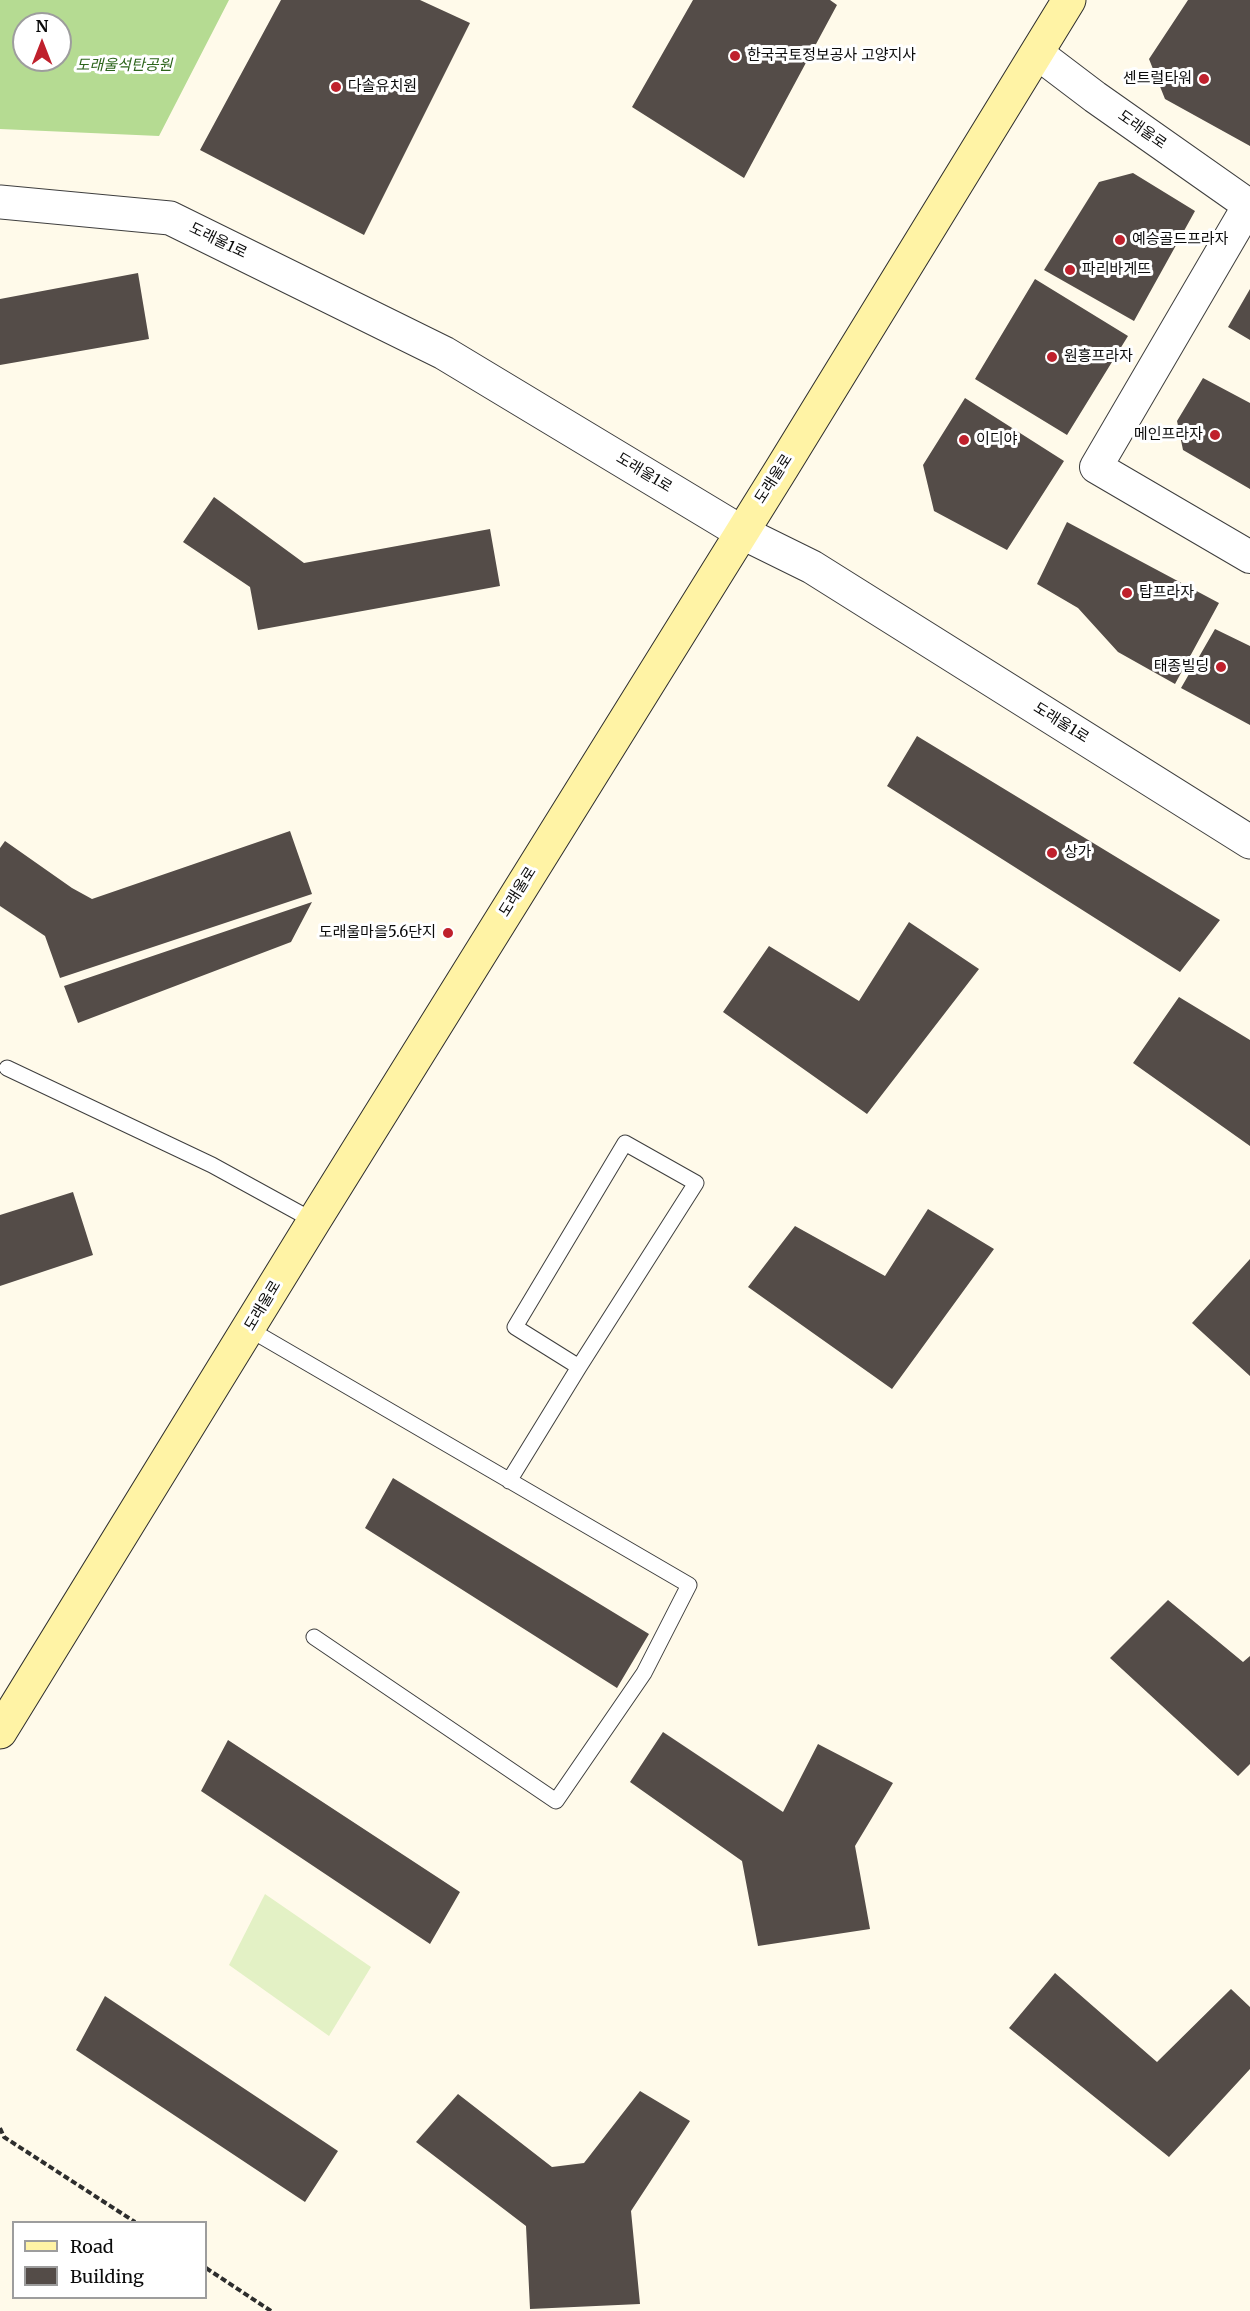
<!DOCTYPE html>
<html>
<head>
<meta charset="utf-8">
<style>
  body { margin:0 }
  #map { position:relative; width:1250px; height:2311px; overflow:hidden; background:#fffaea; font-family:Merriweather,serif }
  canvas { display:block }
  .legend { position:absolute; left:12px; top:2221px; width:195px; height:78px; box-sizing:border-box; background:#fff; border:2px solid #9d9d9d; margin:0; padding:8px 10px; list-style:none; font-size:18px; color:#0b0b0b }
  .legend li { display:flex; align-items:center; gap:12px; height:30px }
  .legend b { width:30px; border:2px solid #9d9d9d }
  .north { position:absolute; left:12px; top:12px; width:60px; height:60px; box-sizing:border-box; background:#fff; border:2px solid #9d9d9d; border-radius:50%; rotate:0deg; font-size:16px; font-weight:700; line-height:24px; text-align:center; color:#0b0b0b }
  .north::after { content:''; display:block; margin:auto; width:21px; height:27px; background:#bf202c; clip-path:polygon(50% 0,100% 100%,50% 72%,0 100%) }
</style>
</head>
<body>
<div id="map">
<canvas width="1250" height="2311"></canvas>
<ul class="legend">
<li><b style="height:8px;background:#fff3a5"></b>Road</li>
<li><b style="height:16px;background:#544c48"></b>Building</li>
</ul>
<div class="north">N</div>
</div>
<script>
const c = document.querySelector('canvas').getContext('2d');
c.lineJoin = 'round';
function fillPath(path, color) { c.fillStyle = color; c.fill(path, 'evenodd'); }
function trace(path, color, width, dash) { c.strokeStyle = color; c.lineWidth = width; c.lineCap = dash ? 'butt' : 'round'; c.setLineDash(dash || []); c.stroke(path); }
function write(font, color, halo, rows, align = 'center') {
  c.font = font + ' Merriweather,"Noto Sans KR",serif'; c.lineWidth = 6; c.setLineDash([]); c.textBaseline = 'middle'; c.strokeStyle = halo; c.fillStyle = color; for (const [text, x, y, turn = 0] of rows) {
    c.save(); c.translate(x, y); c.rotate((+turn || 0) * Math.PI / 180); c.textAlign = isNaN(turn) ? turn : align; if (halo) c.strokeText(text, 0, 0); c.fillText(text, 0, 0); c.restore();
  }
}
fillPath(new Path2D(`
  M0,0h229l-70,136 -159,-7zM24,24h36v36h-36z`), '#b5db92');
fillPath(new Path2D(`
  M265,1894l106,73 -42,69 -100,-71z`), '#e3f1c5');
fillPath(new Path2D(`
  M281,0h139l50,23 -106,212 -164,-85z
  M693,0h137l7,5 -93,173 -112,-71z
  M1188,0h62v146l-85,-47 -16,-40z
  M1133,173l62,38 -61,110 -90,-51 55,-88z
  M138,273l11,66 -149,26v-66z
  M1035,279l93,57 -61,99 -92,-56z
  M1250,289v51l-22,-13z
  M1203,378l47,25v86l-67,-39 -6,-29z
  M965,398l99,63 -57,89 -73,-39 -11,-46z
  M214,497l90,66 186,-34 10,57 -242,44 -8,-43 -67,-45z
  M1067,522l152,81 -44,81 -57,-32 -40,-44 -41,-24z
  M1215,629l35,17v79l-69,-37z
  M917,736l303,184 -40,52 -293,-186z
  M290,831l22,63 -252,84 -15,-42 -45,-30v-58l5,-7 67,47 20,11z
  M312,902l-21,40 -213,81 -14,-37z
  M909,922l70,47 -112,145 -144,-102 46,-66 90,55z
  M1179,997l71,43v106l-117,-83z
  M73,1192l20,63 -93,31v-71z
  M928,1209l66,40 -102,140 -144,-102 47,-61 90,50z
  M1250,1259v117l-58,-53z
  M393,1478l256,156 -32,54 -252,-160z
  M1168,1600l75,62 7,-6v108l-12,12 -128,-118z
  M663,1732l120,80 35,-68 75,39 -38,63 15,83 -112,17 -16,-85 -112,-79z
  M228,1740l232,152 -30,52 -229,-153z
  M1055,1973l102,89 74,-73 19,18v62l-81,88 -160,-129z
  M105,1996l233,155 -33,51 -229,-152z
  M640,2091l50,30 -59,90 9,93 -110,5 -4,-83 -110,-84 42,-48 94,73 32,-4z`), '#544c48');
const service = new Path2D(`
  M7,1068l205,97 102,56
  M249,1329l440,256 -45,88 -88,128 -242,-164
  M509,1481l70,-114 117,-184 -71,-40 -110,184 64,40`);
const minor = new Path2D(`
  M1037,53l58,44 155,109
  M1249,205l-153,262 154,90`);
const tertiary = new Path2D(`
  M0,202l170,16 274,135 297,179 71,35 438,275`);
const secondary = new Path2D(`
  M0,1732l314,-511 468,-753 287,-468`);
trace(service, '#3e3e3e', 17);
trace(minor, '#3e3e3e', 34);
trace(tertiary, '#3e3e3e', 35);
trace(secondary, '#2d2d2d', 35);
trace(new Path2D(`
  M0,2128l4,9 131,85
  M206,2268l65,43`), '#2d2d2d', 4, [6, 3]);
trace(service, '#fff', 15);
trace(minor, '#fff', 32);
trace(tertiary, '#fff', 33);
trace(secondary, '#fff3a5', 33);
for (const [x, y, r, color] of [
  [735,56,6,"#bf202c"],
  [1204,79,6,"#bf202c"],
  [336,87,6,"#bf202c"],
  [1120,240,6,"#bf202c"],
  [1070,270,6,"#bf202c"],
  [1052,357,6,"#bf202c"],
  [1215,435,6,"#bf202c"],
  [964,440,6,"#bf202c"],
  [1127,593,6,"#bf202c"],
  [1221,667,6,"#bf202c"],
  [1052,853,6,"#bf202c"],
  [448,933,6,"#bf202c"]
]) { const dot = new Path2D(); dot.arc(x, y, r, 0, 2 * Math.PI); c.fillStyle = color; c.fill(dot); trace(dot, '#fff', 2); }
write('15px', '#0b0b0b', '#fff', [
  ["한국국토정보공사 고양지사",747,56],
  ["센트럴타워",1192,79,"right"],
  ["다솔유치원",348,87],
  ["예승골드프라자",1132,240],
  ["파리바게뜨",1082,270],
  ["원흥프라자",1064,357],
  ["메인프라자",1203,435,"right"],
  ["이디야",976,440],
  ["탑프라자",1139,593],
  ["태종빌딩",1209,667,"right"],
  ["상가",1064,853],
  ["도래울마을5.6단지",436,933,"right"]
], 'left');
write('italic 15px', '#2c641b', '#fff', [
  ["도래울석탄공원",124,66]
]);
write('15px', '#0b0b0b', '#fff', [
  ["도래울로",1142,130,35],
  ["도래울1로",218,241,26],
  ["도래울1로",644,473,31],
  ["도래울로",774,479,-57],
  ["도래울1로",1061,723,32],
  ["도래울로",518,892,-58],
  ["도래울로",263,1306,-59]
]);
</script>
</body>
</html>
